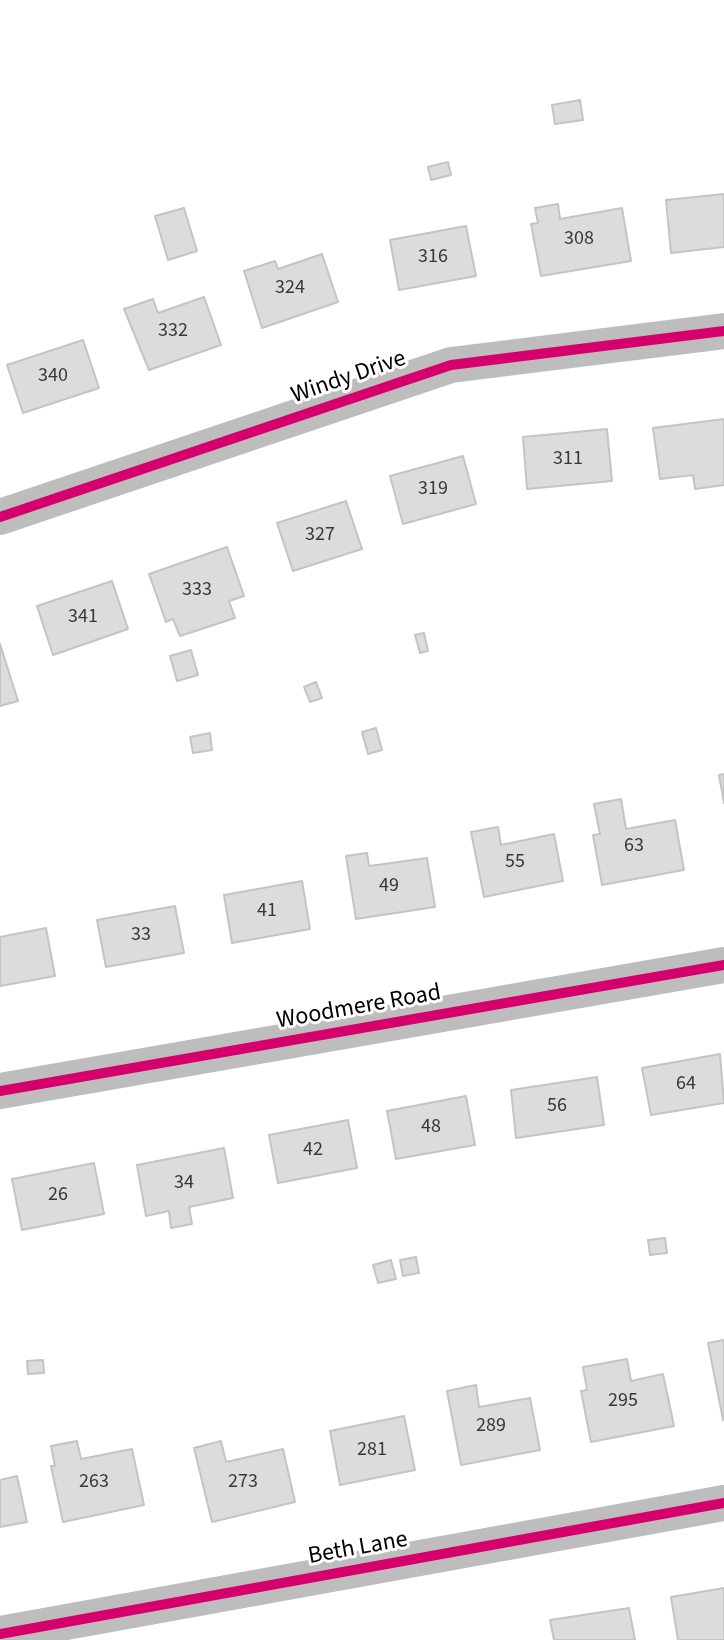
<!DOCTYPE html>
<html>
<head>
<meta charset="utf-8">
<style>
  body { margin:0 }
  canvas { display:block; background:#fff }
</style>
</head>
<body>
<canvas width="724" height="1640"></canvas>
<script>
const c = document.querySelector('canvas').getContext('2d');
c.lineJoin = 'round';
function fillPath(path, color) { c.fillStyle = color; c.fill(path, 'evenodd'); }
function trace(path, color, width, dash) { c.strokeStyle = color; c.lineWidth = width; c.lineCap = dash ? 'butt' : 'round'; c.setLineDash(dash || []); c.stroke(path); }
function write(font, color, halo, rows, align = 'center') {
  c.font = font + ' "Source Sans 3",sans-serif'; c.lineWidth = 6; c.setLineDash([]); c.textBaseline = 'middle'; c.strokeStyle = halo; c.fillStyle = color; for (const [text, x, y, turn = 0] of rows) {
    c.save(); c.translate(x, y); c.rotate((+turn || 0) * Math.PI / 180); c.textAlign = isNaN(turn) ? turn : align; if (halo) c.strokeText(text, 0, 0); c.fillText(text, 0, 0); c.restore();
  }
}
const building = new Path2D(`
  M580,100l3,20 -28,4 -3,-19z
  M448,162l3,13 -20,5 -3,-13z
  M724,194v53l-53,6 -5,-53z
  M558,204l2,15 62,-11 9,53 -90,15 -10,-52 7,-1 -3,-15z
  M184,208l13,43 -29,9 -13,-44z
  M466,226l10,50 -77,14 -9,-50z
  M322,254l16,48 -76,26 -18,-57 31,-10 3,8z
  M204,297l17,48 -72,25 -25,-61 29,-10 5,14z
  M83,340l16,48 -76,25 -16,-48z
  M724,419v66l-29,4 -2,-14 -33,4 -7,-51z
  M607,429l5,52 -85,8 -4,-52z
  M463,456l13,48 -73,20 -13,-48z
  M346,501l16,48 -69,22 -16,-48z
  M227,547l17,49 -15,5 6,17 -55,18 -7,-17 -7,3 -17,-48z
  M112,581l16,48 -75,26 -16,-49z
  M424,633l4,18 -8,2 -5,-18z
  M0,644l18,57 -18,5z
  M191,650l7,25 -21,6 -7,-25z
  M316,682l6,16 -12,4 -6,-15z
  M376,728l6,22 -14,4 -6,-22z
  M210,733l2,17 -19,3 -3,-16z
  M724,774v29l-5,-28z
  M621,799l5,30 49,-9 9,50 -82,15 -9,-50 7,-1 -6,-30z
  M498,827l3,18 53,-11 9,47 -79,16 -13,-65z
  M367,853l2,13 58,-8 8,49 -79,12 -10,-63z
  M302,881l8,48 -78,14 -8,-48z
  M175,906l9,47 -78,14 -9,-47z
  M46,928l9,48 -55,10v-49z
  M720,1054l4,49 -73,12 -9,-47z
  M597,1077l7,48 -88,13 -5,-48z
  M466,1096l9,49 -79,14 -9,-48z
  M348,1120l9,48 -79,15 -9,-48z
  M224,1148l9,50 -44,9 3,17 -21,4 -2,-17 -23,5 -9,-51z
  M94,1163l10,51 -82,16 -10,-51z
  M665,1238l2,15 -17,2 -2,-15z
  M416,1257l3,16 -16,3 -3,-16z
  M391,1260l5,19 -18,4 -5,-18z
  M724,1340v79l-1,1 -15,-77z
  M627,1359l4,22 32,-7 11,52 -83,16 -10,-51 6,-1 -4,-23z
  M43,1360l1,13 -16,1 -1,-13z
  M476,1385l3,22 51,-9 10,52 -79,15 -14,-74z
  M404,1416l11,54 -75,15 -10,-54z
  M77,1441l4,18 51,-10 12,56 -81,17 -12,-56h4l-4,-20z
  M221,1441l5,21 57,-13 12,53 -83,20 -18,-74z
  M17,1476l10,46 -27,5v-47z
  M724,1588v52h-46l-7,-43z
  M629,1608l6,32h-81l-4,-20z`);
fillPath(building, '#dcdcdc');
trace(building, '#c4c4c4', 2);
trace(new Path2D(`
  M0,517l451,-152 273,-34
  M0,1091l724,-126
  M0,1634l724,-131`), '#bdbdbd', 36);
trace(new Path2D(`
  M0,517l451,-152 273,-34
  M0,1091l724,-126
  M0,1634l724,-131`), '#d6006c', 10);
write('20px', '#373737', null, [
  ["308",579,240],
  ["316",433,258],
  ["324",290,289],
  ["332",173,332],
  ["340",53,377],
  ["311",568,460],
  ["319",433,490],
  ["327",320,536],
  ["333",197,591],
  ["341",83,618],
  ["63",634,847],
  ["55",515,863],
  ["49",389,887],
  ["41",267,912],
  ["33",141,936],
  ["64",686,1085],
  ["56",557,1107],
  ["48",431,1128],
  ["42",313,1151],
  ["34",184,1184],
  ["26",58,1196],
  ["295",623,1402],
  ["289",491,1427],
  ["281",372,1451],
  ["263",94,1483],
  ["273",243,1483]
]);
write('24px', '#000', '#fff', [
  ["Windy Drive",349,378,-19],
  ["Woodmere Road",359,1008,-10],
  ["Beth Lane",358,1549,-10]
]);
</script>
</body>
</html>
